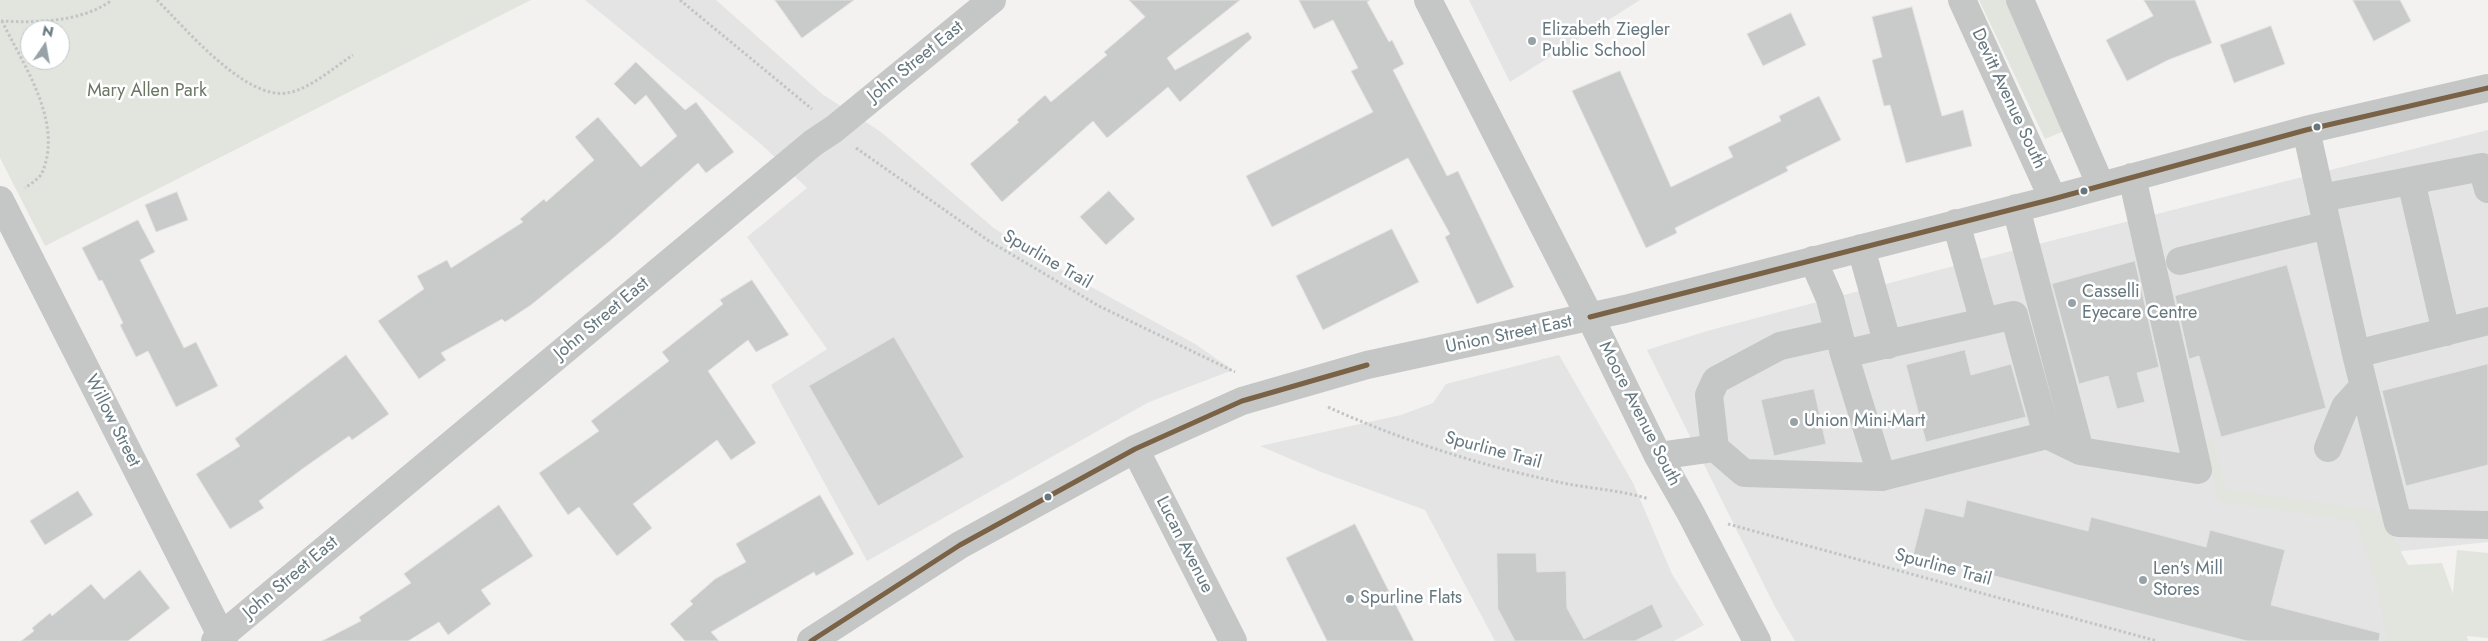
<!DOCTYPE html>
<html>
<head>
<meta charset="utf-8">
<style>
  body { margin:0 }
  #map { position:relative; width:2488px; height:641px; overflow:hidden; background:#f3f2f1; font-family:Jost,sans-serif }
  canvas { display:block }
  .north { position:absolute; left:20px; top:20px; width:50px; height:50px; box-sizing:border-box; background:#fff; border:1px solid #c1c9cc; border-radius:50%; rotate:12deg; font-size:14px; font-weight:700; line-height:20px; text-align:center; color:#65777f }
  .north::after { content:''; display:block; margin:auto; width:18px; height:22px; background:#97a2a7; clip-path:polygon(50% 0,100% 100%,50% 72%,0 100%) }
</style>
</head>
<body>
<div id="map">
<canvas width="2488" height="641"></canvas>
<div class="north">N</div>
</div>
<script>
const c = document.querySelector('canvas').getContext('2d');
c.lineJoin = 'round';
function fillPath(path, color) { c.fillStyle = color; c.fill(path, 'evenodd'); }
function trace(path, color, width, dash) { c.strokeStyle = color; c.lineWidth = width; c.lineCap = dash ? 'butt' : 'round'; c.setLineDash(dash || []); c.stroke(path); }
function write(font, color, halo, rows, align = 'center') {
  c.font = font + ' Jost,sans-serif'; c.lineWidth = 5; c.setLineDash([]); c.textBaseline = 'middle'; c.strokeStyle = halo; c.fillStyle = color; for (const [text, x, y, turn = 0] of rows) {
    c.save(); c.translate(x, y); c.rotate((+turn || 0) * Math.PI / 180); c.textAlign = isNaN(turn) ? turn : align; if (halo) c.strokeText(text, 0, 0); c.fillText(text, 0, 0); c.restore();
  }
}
fillPath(new Path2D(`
  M585,0h131l106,94 59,38 114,97 80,49 120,66 38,26 -84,32 -282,159 -96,-176 56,-36 -80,-112 60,-49 -46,-44z
  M1469,0h171l-130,82z
  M2488,130v412l-113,12 16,87h-596l-21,-36 -127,-255 60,-19 308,-81z
  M1559,355l74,128 39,91 32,51 -30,16h-179l-70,-131 -104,-38 -61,-26 141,-31 32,-12 13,-19z`), '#e3e4e3');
fillPath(new Path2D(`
  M0,0h531l-486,246 -45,-88zM30,30h30v30h-30z
  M1979,0h27l58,131 -19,8z
  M2203,439l9,1 14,50 153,21 29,54 34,-2 11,31 4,-44 31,3v85l-21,-2 1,5h-82l-5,-44 -24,-76 -137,-20z`), '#e2e4de');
const building = new Path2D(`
  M775,0h79l-52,38z
  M1129,0h111l-73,58 8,12 73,-38 4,6 -72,64 -12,-15 -61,51 -14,-17 -91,81 -32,-38 49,-42 -2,-2 28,-25 6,7 56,-47 -3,-3 41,-35z
  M1299,0h71l-3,2 22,40 3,-2 12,24 -11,6 54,106 11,-5 56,116 -37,17 -32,-67 5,-3 -42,-76 -136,69 -26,-51 127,-64 -22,-41 7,-3 -25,-48 -19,9z
  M2144,0h51l17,43 -44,17 -41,21 -21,-41 47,-24z
  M2353,0h47l11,21 -37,20z
  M1912,7l30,109 21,-6 9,36 -66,17 -16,-58 -6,1 -12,-46 10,-3 -10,-40z
  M1791,13l15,32 -43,21 -16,-32z
  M2271,26l14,38 -51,19 -14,-38z
  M636,62l49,48 11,-8 38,50 -28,21 -8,-10 -87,77 -80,65 -26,17 -3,-3 -61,34 5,7 -27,19 -41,-58 46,-32 -7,-13 30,-16 4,8 72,-46 -3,-3 24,-20 2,3 48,-42 -19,-23 23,-20 43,50 36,-31 -31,-41 -11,10 -21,-21z
  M1620,71l51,116 62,-30 -5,-10 53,-26 -2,-5 40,-20 22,44 -55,27 2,4 -113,57 2,5 -31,15 -74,-157z
  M1109,191l26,28 -29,26 -26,-28z
  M177,192l11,28 -32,12 -11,-27z
  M138,220l17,32 -15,8 44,88 12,-6 22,44 -42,21 -28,-56 -12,6 -16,-32 3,-2 -21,-43 -3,1 -17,-33z
  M1392,229l27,53 -96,48 -27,-54z
  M2135,261l24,106 -22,6 8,29 -28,7 -9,-33 -29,8 -27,-100z
  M2287,265l39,143 -105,29 -22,-81 -10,3 -14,-63z
  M752,280l37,55 -33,17 -8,-12 -40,31 48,72 -25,17 -14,-20 -84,64 19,24 -35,28 -38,-49 -11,8 -29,-42 60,-42 -8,-10 78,-60 -7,-9 61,-48 -3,-4z
  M894,337l70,120 -86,49 -69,-120z
  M1965,350l6,25 40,-11 15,53 -100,25 -20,-77z
  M346,355l43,59 -37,26 -3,-4 -44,31 -46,34 5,7 -34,21 -34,-55 44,-28 -5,-7z
  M2488,364v101l-82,21 -24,-95z
  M1814,389l12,55 -52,12 -13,-56z
  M78,491l15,24 -48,30 -15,-24z
  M820,495l34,59 -38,22 -2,-4 -103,60 8,9h-34l-15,-17 23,-20 -3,-3 25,-22 31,-17 -10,-18z
  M1967,500l121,31 3,-14 115,30 4,-17 75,20 -14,55 109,28 -1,8h-132l-334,-86 12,-47 38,9z
  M499,505l34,51 -52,34 10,14 -43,31 -9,-13 -31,19h-86l39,-20 -2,-4 52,-34 -7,-9z
  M1355,524l59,117h-87l-41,-83z
  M1497,553h39l1,19 29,-1 1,37 17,31 68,-35 11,23 -28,14h-120l-17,-32z
  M140,570l30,38 -42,33h-107l13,-10 -2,-3 18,-15 2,3 39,-32 13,15z`);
fillPath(building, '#c9caca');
trace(building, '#e2e2e1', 1);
trace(new Path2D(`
  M157,0c27,27 88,100 130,93 23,-4 46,-25 66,-38
  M680,0l132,109
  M1,21c35,2 82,1 111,-21
  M2,21c21,44 62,101 40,152 -3,6 -12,11 -17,15
  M856,148l133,93 110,65 136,66
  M1328,407c75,34 154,59 235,76 29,6 58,7 86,16
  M1728,524l429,117`), '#c3c4c5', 3, [2.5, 2.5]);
trace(new Path2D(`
  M1428,0l162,317 68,139 32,56 67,129
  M1962,0l91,199
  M2020,0l81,186
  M2306,130l50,224 42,169 90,2
  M2411,181l35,151
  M2321,198l161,-31 6,22
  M0,200l224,441
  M2016,208l64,243
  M1861,248l27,97
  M1813,260l17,39 14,55 38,123
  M2180,261l147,-36
  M1844,354l140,-32 -28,-99
  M2356,354l132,-33
  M2047,435l33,16 118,19 -66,-293
  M1715,448l-6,-53 7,-15 64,-34 58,-13
  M2328,448l17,-41 19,-21
  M1135,449l98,192
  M1658,456l57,-8 29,25 138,4 165,-42 -33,-120 -30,7
  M215,641l598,-498 21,-14 158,-129
  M811,641l149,-96 175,-96 107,-48 125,-36 258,-56 428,-110 253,-69 182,-42`), '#c5c7c7', 28);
trace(new Path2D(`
  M1590,317l463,-118 253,-69 182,-42
  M811,641l149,-96 175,-96 107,-48 125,-36`), '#796246', 5);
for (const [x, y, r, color] of [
  [1532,41,5,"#97a2a7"],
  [2317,127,4.5,"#65777f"],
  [2084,191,4.5,"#65777f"],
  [2072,303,5,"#97a2a7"],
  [1794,422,5,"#97a2a7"],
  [1048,497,4.5,"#65777f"],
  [2143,580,5,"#97a2a7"],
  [1350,599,5,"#97a2a7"]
]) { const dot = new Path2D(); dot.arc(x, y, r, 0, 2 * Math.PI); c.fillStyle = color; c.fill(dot); trace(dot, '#fff', 2); }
write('18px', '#65777f', '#fff', [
  ["Elizabeth Ziegler",1542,31],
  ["Public School",1542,52],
  ["Casselli",2082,293],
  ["Eyecare Centre",2082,314],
  ["Union Mini-Mart",1804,422],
  ["Len's Mill",2153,570],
  ["Stores",2153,591],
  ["Spurline Flats",1360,599]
], 'left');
write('18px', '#65777f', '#fff', [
  ["John Street East",916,62,-39],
  ["Devitt Avenue South",2008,99,65],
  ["Spurline Trail",1047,260,30],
  ["John Street East",602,319,-40],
  ["Union Street East",1509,335,-12],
  ["Moore Avenue South",1639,414,63],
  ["Willow Street",112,421,63],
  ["Spurline Trail",1493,451,15],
  ["Lucan Avenue",1184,545,63],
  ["Spurline Trail",1943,568,15],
  ["John Street East",291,578,-40]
]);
write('18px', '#6a7663', '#fff', [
  ["Mary Allen Park",147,92]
]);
</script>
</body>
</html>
